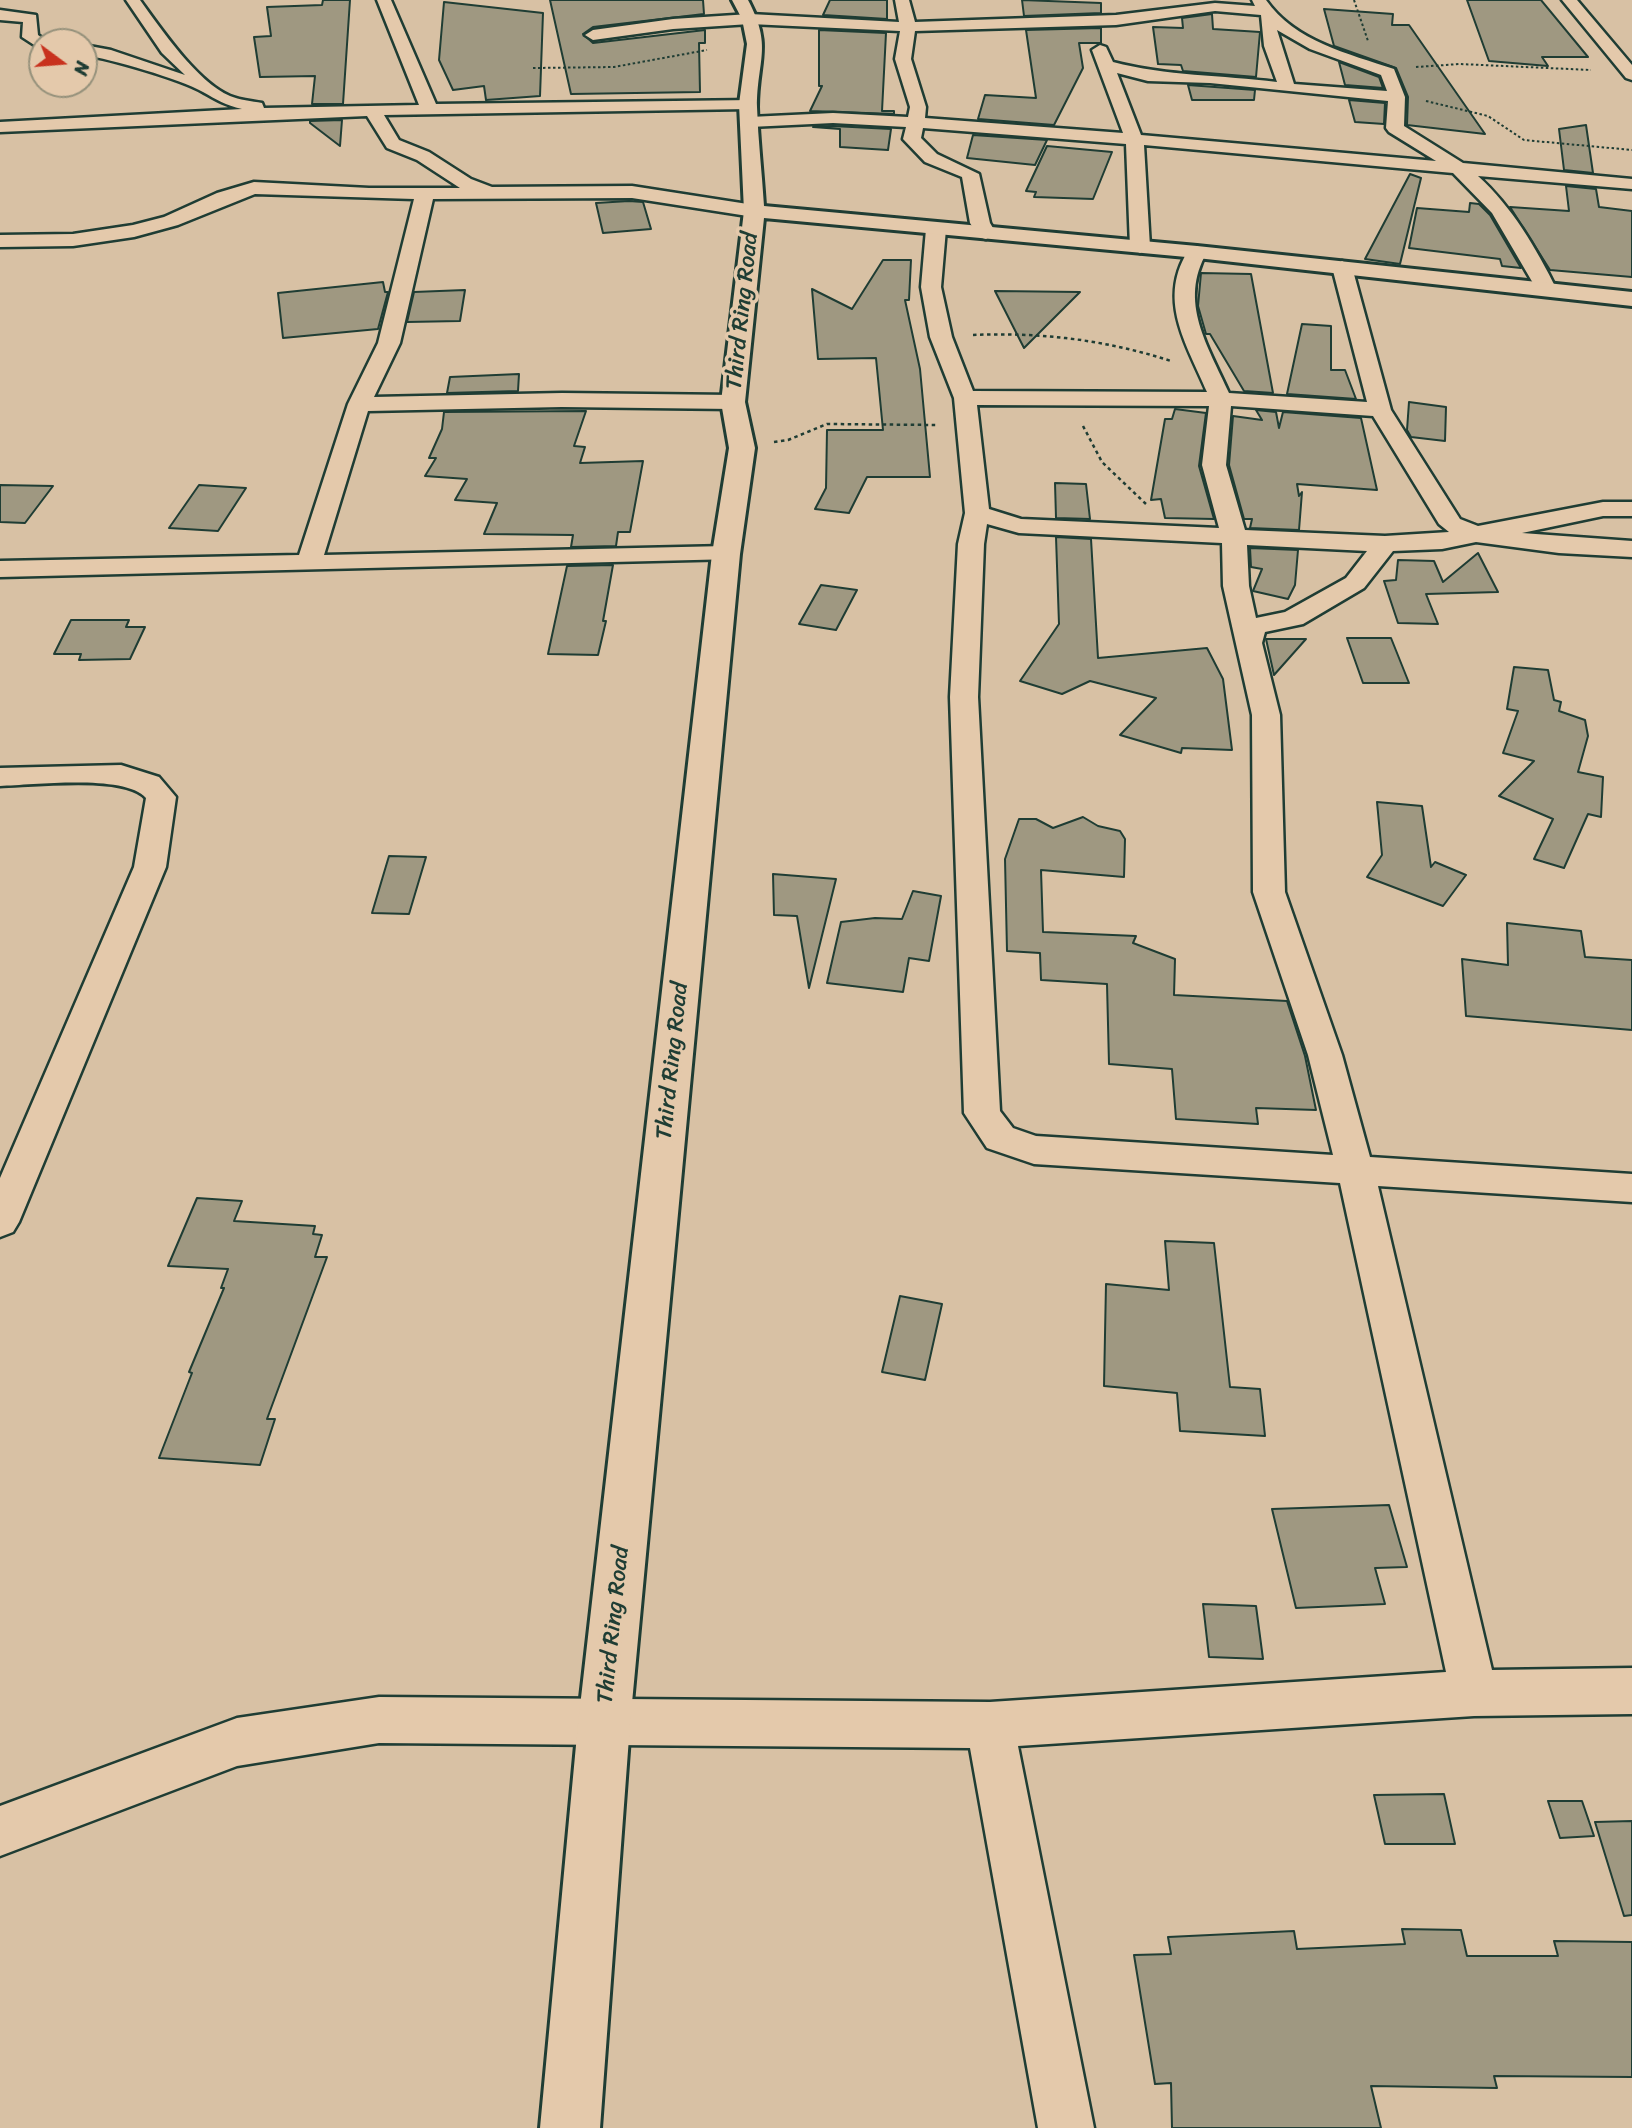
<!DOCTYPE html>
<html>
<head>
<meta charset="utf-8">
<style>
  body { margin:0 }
  #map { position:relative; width:1632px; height:2128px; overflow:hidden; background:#d8c1a4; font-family:Sriracha,sans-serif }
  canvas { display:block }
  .north { position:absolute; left:28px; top:28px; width:70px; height:70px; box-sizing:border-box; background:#e4c9ab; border:2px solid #95917b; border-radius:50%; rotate:106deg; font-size:19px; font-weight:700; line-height:28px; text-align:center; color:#1f3d34 }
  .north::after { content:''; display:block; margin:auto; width:24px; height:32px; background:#c8321e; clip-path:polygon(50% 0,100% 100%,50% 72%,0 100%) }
</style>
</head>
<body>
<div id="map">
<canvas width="1632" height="2128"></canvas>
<div class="north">N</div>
</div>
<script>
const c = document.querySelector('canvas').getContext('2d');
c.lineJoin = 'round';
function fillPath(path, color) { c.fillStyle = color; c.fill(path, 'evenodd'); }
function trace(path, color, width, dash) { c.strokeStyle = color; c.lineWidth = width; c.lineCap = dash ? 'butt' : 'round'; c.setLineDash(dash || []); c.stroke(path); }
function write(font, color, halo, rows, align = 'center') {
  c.font = font + ' Sriracha,sans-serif'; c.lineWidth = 7; c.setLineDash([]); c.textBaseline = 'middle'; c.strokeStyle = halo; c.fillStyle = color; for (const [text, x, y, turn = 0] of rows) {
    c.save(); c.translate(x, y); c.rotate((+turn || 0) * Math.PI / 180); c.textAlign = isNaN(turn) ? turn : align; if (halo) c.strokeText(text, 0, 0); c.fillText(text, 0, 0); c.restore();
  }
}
const building = new Path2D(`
  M323,0h27l-7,104h-31l3,-28 -55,1 -6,-40 17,-1 -4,-29 55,-2z
  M550,0h153l1,14 -111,13 -10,7 10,9 112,-13v13h-6l1,49 -129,2z
  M830,0h57v19l-64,-4z
  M1022,0l79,3v10l-77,3z
  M1467,0h74l47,57h-46l6,9 -59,-5z
  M444,2l99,11 -3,83 -54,4 -2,-14 -31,4 -14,-30z
  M1324,9l69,5 -1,11h17l76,109 -78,-9 1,-28 -12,-29 -62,-22z
  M1212,14l1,15 47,3 -4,45 -73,-6 -2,-6 -23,-1 -5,-37 30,1 -1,-10z
  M1101,28v15h-22l4,25 -29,57 -76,-6 7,-24 51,3 -10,-68z
  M819,30l67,3 -4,78h12v3l-84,-3 12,-25h-3z
  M1339,62l40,15 4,11 -38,-3z
  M1188,85l67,5 -1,10h-62z
  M1349,100l36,3 -1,21 -29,-2z
  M342,120l-2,26 -30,-23v-2z
  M1586,125l7,48 -29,-3 -5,-41z
  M833,126l58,3 -3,21 -48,-3v-18l-27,-2z
  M973,135l74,5 -12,25 -68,-7z
  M1047,146l65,6 -19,47 -59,-2 2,-5 -10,-1z
  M1410,174l11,4 -21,86 -35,-5z
  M1566,186l30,3 3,18 33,4v66l-82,-7 -40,-63 59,4z
  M629,201l14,1 8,27 -48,4 -7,-30z
  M1470,203l9,1 11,11 31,53 -19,-2 -2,-7 -91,-11 8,-40 52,4z
  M883,260h28l-2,40h-4l15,69 10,108h-63l-18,36 -34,-4 11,-21 1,-58h56l-7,-72 -58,1 -6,-70 40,20z
  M1201,273l50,1 22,119 -29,-2 -34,-57h-4l-8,-28z
  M383,282l2,10h3l-10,37 -95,9 -5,-45z
  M465,290l-5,31 -53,1 7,-30z
  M995,291l85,1 -56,56z
  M1302,324l29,2v44h14l11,29 -69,-5z
  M519,374l-1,17 -71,2 3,-16z
  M1409,402l37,5 -1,34 -34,-4 -4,-7z
  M1175,409l31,4 -7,53 15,53 -49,-1 -4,-19 -10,1 14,-81h7z
  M1256,410l20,2 3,16 4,-16 78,6 16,72 -80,-6 2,12 3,-4 -3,38 -49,-2 2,-9h-8l-15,-54 4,-49 29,4z
  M586,411l-12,35 11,1 -5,16 63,-2 -13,71h-12l-2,14 -45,1 2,-12 -89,-1 13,-31 -42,-3 12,-21 -42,-3 11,-18h-7l13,-29 2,-17z
  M1055,483l31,1 4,35 -34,-1z
  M0,485l53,1 -28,37 -25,-1z
  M199,485l47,3 -28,43 -49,-3z
  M1056,537l35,2 7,119 109,-10 16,31 9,71 -50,-2 -1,5 -61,-18 36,-37 -66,-17 -28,13 -42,-13 39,-57z
  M1250,548l48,2 -3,35 -7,14 -35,-8 9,-22 -11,-2z
  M1478,553l20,39 -72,2 12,30 -40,-1 -14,-42 12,-1 2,-20 36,1 9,21z
  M613,565l-10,56h3l-8,34 -50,-1 19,-88z
  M821,585l36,5 -21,40 -37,-6z
  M71,620h58l-3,7h19l-15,32 -51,1 2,-6h-27z
  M1347,638h44l18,45h-46z
  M1266,639h40l-32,36z
  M1514,667l34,3 6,30 7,2 -2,9 26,9 3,16 -10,36 25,5 -2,40 -13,-3 -24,54 -30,-9 19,-40 -54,-23 35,-35 -31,-8 15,-42 -11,-2z
  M1377,802l45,4 9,61 4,-5 31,13 -23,31 -76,-29 15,-22z
  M1083,817l15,9 22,5 5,8 -1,38 -83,-7 2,62 93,4 -3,7 42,16 -1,36 113,6 18,55 11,54 -60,-2 2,16 -82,-5 -4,-50 -63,-5 -2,-80 -66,-4 -1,-27 -33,-2 -2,-92 14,-40h17l17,9z
  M389,856l37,1 -17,57 -37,-1z
  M773,874l63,5 -27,109 -12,-72 -23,-1z
  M913,891l28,5 -12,65 -20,-3 -6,34 -76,-9 14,-61 34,-4 27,1z
  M1507,923l74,8 4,26 47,3v70l-166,-14 -4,-57 46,6z
  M197,1198l45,3 -8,20 81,5 -2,8 9,1 -7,22h12l-60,162h8l-15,46 -101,-7 33,-85 -3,-1 35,-84h-3l7,-19 -60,-3z
  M1165,1241l49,2 16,144 30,2 5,47 -85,-5 -3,-38 -73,-7 2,-102 63,6z
  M900,1296l42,8 -17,76 -43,-8z
  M1389,1505l18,62 -32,1 10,36 -89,4 -24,-99z
  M1203,1604l53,2 7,53 -54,-2z
  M1444,1794l11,50h-70l-11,-49z
  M1548,1801h34l12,35 -34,2z
  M1632,1821v94l-8,1 -29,-94z
  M1402,1929l59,1 6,26h91l-4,-15 78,1v135l-138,-1 3,12 -126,-2 10,42h-209l-1,-45 -16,1 -21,-129 37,-1 -3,-17 126,-6 3,18 108,-5z`);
fillPath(building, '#9f9881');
trace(building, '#1f3d34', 2);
const minor = new Path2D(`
  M126,0h14c21,29 57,82 90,96 9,4 22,5 32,7l2,5 155,-3 -42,-105h14l45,104 318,-4 2,4 -8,5 -364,6 15,25 30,12 42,27 21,8 140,-1 122,19 9,6 -9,6 -122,-19 -199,1 -33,144 -26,54 188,-4 171,2 11,7 -11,7 -171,-2 -194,4 -44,144 402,-9 9,3 4,5 -4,5 -735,18v-16l299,-6 49,-151 30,-61 36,-144 -159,-5 -77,31 -44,12 -61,9 -73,1v-12l73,-1 60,-9 31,-8 53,-24 37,-11 115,6h91l-43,-28 -30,-12 -20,-32 -367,16v-10l242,-13c-17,-4 -25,-9 -39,-17 -23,-13 -92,-33 -119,-37v-10l27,5 74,25 -23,-22z
  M895,0h14l6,22 201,-7 99,-12 40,3 -3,-6h14c28,41 83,54 128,69l11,28 -1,29 59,37 169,16v10l-154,-13c35,32 58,72 79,114l-10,6 -10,-6 -45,-77 -39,-40 -309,-28 6,102 -10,6 -10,-6 -4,-103 -203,-16 -2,10 16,16 42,20 11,49 6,10 -10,6 -7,-2 -9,-14 -8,-46 -37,-15 -22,-23 3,-12 -73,-4 -83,4 -9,-5 9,-5 83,-4 75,4 2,-10 -15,-48 5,-28 -150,-7 -77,5 -80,11 -8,-5 8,-5 80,-11 77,-5 149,8zM1215,11l46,4 3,31 13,36c-55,-7 -111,-6 -164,-20l-7,-15 -6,-2 -8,5 31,83 -198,-15 1,-11 -15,-48 4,-28 201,-6zM1277,30l33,19 71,26 6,16 -93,-7zM1117,73l31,8 62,2 178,18 -2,27 3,4 47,29 -295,-26z
  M1562,0h15l55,65v15l-6,-2z
  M0,10l36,5 2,20 10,7h-6v8l-20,-13 1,-15 -23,-2z
  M936,223l10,6 -5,58 11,50 21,54 234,1c-21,-49 -51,-94 -17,-144l7,-2 10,6c-29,50 1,94 22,141l138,9 -35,-135 10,-6 10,6 39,143 69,109 18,7 125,-24h29v14h-29l-81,17 110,8v16l-73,-4 -83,-11 -34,7 -49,2 -29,37 -61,36 -38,8 -3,11 18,72 5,177 57,163 28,102 262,17v28l-254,-16 114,484 140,-2v46l-158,2 -456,30 76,382h-56l-68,-380 -591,-5 -142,23 -237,90v-50l237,-88 142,-21 611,5 456,-30 -106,-489 -306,-19 -47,-16 -23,-35 -14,-416 8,-153 7,-31 -11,-115 -24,-61 -9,-50 5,-58zM977,405l232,1 -7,59 17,63 -198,-9 -32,-10zM1231,406l142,10 66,108 10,8 -64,4 -140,-6 -19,-65zM987,524l32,9 203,10 1,43 29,129 1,177 55,163 25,100 -297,-19 -23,-8 -13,-17 -22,-414 6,-153zM1247,545l120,6 -21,27 -61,34 -29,6 -7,-32z
  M121,765l38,12 17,20 -10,70 -147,355 -6,10 -13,5v-59l134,-311 12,-69c-21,-24 -112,-13 -146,-12v-18z`);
const tertiary = new Path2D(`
  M732,0h16c25,47 9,60 9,107 1,33 5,66 7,99l433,40 435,46v14l-435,-48 -433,-40 -19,184 10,46 -15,106 -110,1170 -30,404h-60l38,-404 134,-1170 17,-106 -8,-46 23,-191 -5,-107 8,-60 -5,-25z`);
trace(minor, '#1f3d34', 5);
trace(tertiary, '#1f3d34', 6);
trace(new Path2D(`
  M1354,0l14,41
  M1416,67l44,-3 131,6
  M533,68l81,-1 93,-17
  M1426,101l62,15 36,24 108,10`), '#1f3d34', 2, [2.5, 2.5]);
trace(new Path2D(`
  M973,335c68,-3 133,5 198,26
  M1083,426l19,36 45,43
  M774,442l14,-2 39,-16 110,1`), '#1f3d34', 2.5, [3.5, 3.5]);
fillPath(minor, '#e4c9ab');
fillPath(tertiary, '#e4c9ab');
write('23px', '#1f3d34', '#e4c9ab', [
  ["Third Ring Road",743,311,-84],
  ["Third Ring Road",673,1061,-84],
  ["Third Ring Road",614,1625,-84]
]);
</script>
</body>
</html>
